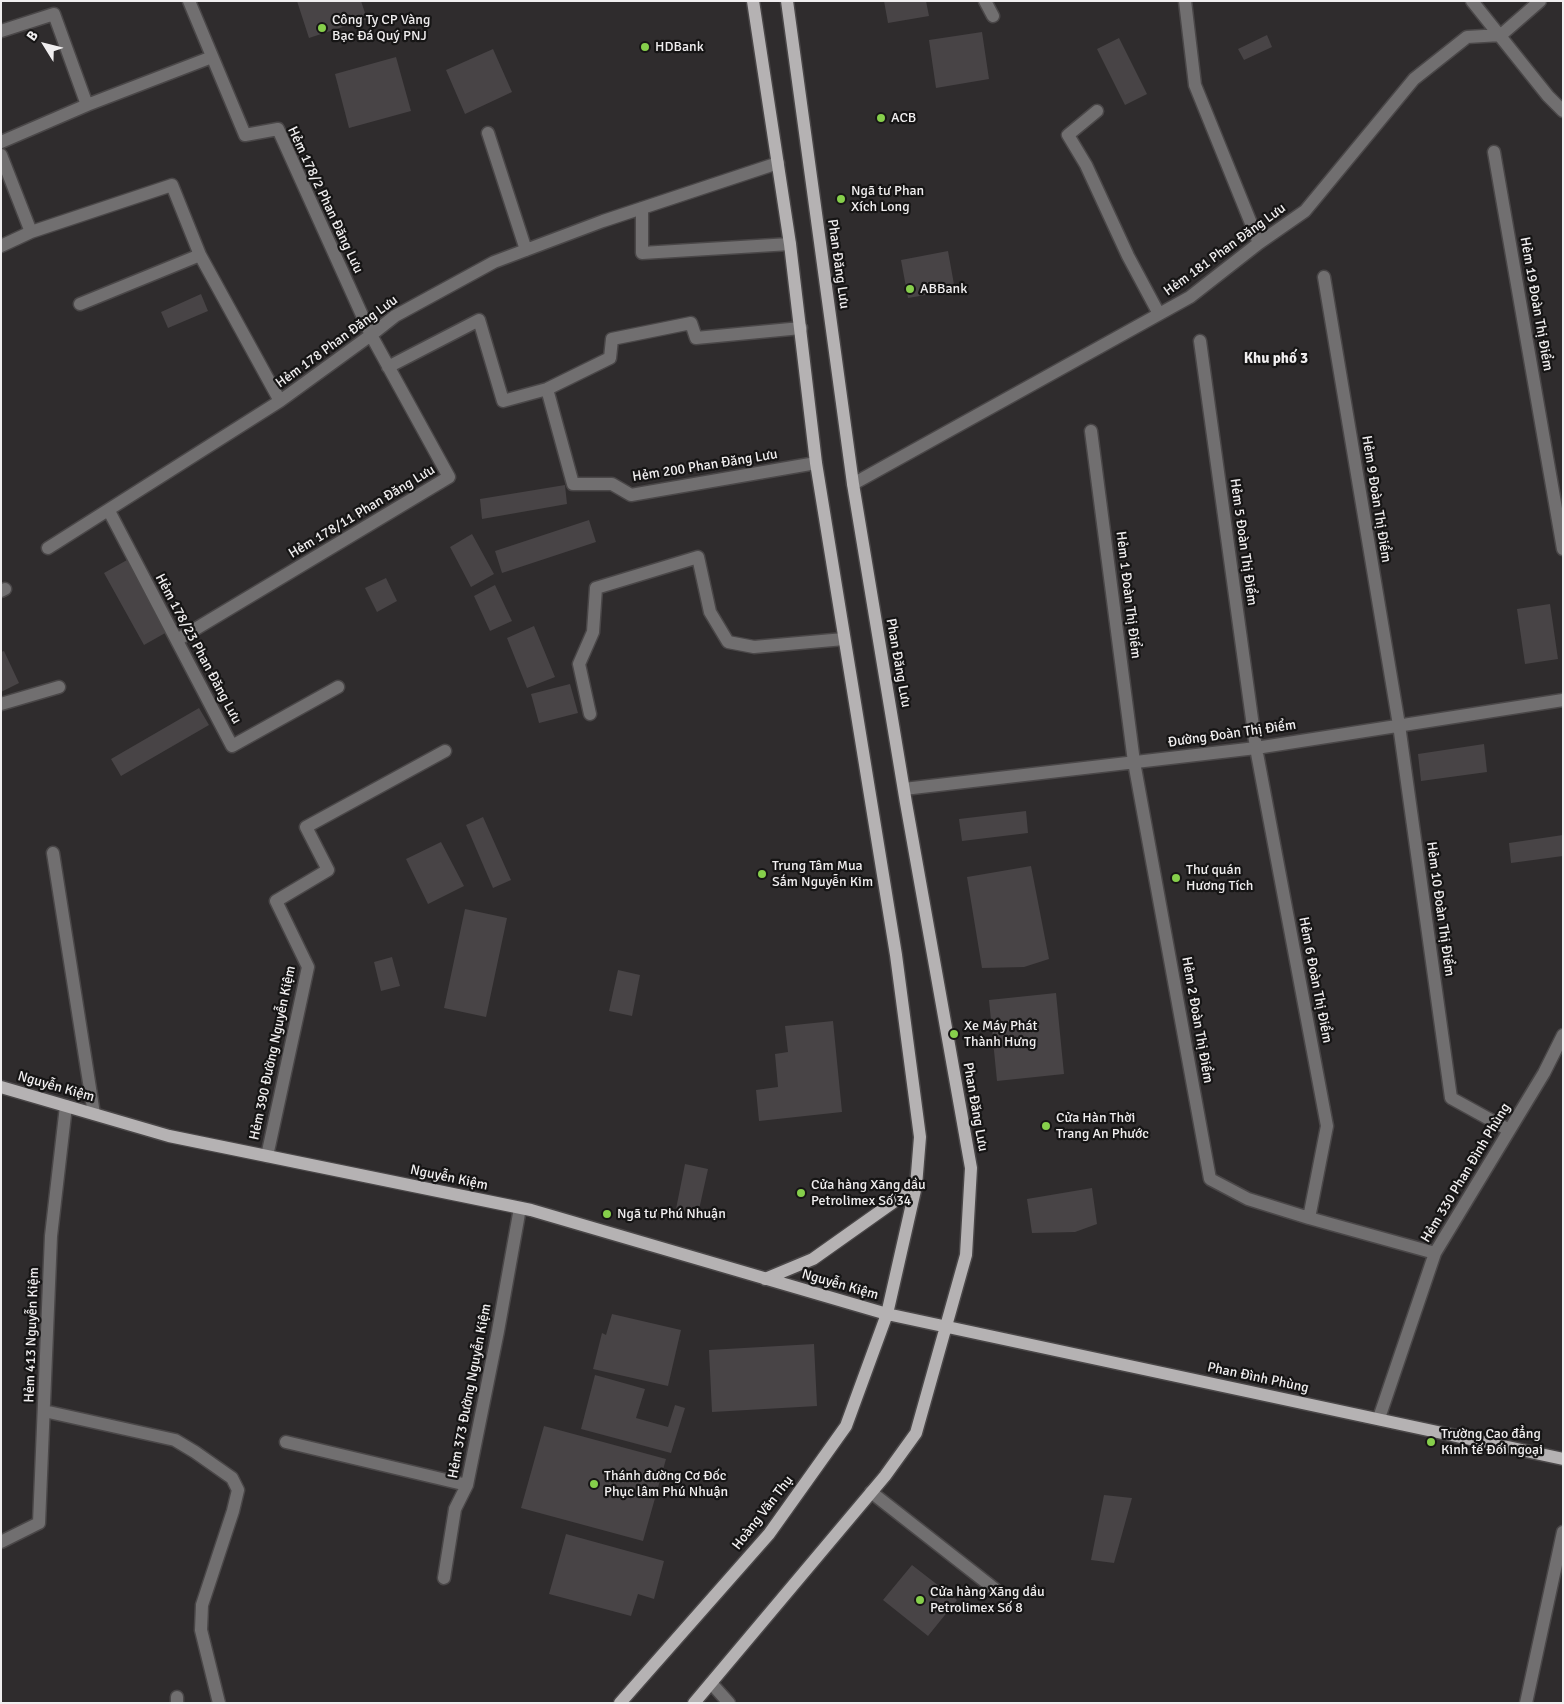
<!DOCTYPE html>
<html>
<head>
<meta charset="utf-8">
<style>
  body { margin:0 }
  #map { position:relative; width:1564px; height:1704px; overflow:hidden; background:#2f2c2d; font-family:Signika,sans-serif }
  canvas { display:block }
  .frame { position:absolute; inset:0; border:2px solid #f0eeef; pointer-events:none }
  .north { position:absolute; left:20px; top:20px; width:50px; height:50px; -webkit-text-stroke:4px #161515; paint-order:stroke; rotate:306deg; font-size:14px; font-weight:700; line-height:20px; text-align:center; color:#f0eeef }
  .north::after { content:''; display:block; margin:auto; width:18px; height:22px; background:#f0eeef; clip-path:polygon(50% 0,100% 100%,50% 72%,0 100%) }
</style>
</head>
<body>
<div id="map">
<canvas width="1564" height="1704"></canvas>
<div class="frame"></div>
<div class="north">B</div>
</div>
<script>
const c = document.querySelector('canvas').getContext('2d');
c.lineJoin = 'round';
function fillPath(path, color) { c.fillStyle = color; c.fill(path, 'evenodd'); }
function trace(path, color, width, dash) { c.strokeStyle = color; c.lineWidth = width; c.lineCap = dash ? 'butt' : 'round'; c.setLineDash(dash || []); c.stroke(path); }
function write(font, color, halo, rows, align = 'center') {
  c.font = font + ' Signika,sans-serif'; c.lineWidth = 4.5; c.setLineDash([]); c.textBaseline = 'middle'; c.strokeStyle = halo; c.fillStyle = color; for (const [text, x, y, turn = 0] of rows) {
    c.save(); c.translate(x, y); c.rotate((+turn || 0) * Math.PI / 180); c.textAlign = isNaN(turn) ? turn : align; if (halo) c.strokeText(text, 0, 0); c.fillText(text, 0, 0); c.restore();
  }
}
fillPath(new Path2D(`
  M297,1h64l6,18 -58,19z
  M884,1h42l3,15 -41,7z
  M982,32l7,47 -53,9 -7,-48z
  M1267,35l5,12 -28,13 -6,-11z
  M1119,38l28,56 -22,11 -28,-56z
  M493,49l19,43 -47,22 -19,-44z
  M396,57l15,54 -62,17 -14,-54z
  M948,251l7,39 -47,8 -7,-38z
  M201,294l7,17 -40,17 -7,-16z
  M565,485l2,19 -85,15 -2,-20z
  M589,520l7,22 -94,31 -7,-22z
  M472,534l22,40 -23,13 -21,-40z
  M127,560l40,72 -23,13 -40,-72z
  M386,578l11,23 -20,11 -12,-24z
  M495,585l17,36 -22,10 -16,-35z
  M1550,604l8,55 -33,5 -8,-55z
  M534,626l21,51 -28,11 -20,-50z
  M4,651l15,32 -18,9v-40z
  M570,684l8,29 -39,10 -8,-29z
  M199,708l10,17 -88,51 -10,-17z
  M1484,744l3,28 -66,9 -3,-27z
  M1026,811l2,22 -66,8 -3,-22z
  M483,817l28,63 -18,8 -27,-63z
  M1563,835v21l-52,7 -2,-20z
  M441,842l23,44 -36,18 -22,-45z
  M1031,866l18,93 -25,8 -42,1 -15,-91z
  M465,909l42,9 -21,99 -42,-9z
  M392,957l8,29 -19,5 -7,-29z
  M618,970l22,5 -8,41 -23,-5z
  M1056,993l8,81 -67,7 -8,-81z
  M833,1021l9,91 -83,9 -3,-31 22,-3 -3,-33 13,-2 -3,-26z
  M685,1164l23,5 -10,45 -22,-5z
  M1092,1188l5,36 -22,8 -43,1 -5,-34z
  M612,1314l69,16 -13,56 -75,-17 9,-36 4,2z
  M814,1344l3,62 -105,6 -3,-62z
  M595,1375l50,14 -9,29 32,9 7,-22 10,3 -14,45 -90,-24z
  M544,1426l122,33 -23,82 -122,-33z
  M1104,1495l28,3 -18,65 -23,-3z
  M566,1534l98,27 -10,38 -16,-5 -7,22 -82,-22z
  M912,1565l45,35 -29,36 -45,-36z`), '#484446');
const minor = new Path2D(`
  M985,1l8,15
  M1185,1l10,84 64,158
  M1472,1l76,95 15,15
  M1,31l53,-17 33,91
  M1097,111l-29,24 18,30 42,91 31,58
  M488,133l38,117
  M1,142l86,-37 125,-48
  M1494,152l69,397
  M1,155l30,77
  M642,208v45l148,-9
  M1,246l30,-14 141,-47 28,70 80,146
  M1324,277l75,448 52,373 58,32
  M80,304l120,-49
  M1200,341l56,407 71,378 -18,92
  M388,367l91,-47 24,81 44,-12 63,-31 2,-19 79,-16 5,15 105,-10
  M547,389l26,95h39l19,11 185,-32
  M1091,431l43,331 76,417 38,20 61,19 126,35
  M853,484l337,-187 69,-54 46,-32 109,-132 53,-42 34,-2 39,-34
  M109,511l123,235 106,-59
  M48,548l232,-147 91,-66 24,-19 99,-54 109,-41 175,-58
  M1,591l4,-2
  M177,640l272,-163 -78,-142 -93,-206 -33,6 -56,-134
  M1,704l58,-17
  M590,714l-11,-50 14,-32 3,-44 102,-31 12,55 18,30 26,5 90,-8
  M904,789l352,-41 307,-48
  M53,853l41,261
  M267,1156l41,-189 -32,-66 52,-31 -22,-43 139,-76
  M44,1411l131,29 20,12 37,26 6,12 -5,21 -31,94 -1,25 18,73
  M1379,1418l56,-165 109,-180 19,-38
  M286,1442l181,43
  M871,1492l125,98
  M1,1542l38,-19 12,-287 15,-130
  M444,1578l11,-69 12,-24 31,-154 22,-123
  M711,1683l18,20
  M177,1697v6
  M1526,1703l37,-171`);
const major = new Path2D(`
  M1,1087l168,49 362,74 356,104 676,145
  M765,1279l48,-20 103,-73
  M620,1703l149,-169 77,-108 41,-112 29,-128 4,-49 -24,-182 -80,-492 -26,-219 -37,-243
  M694,1703l191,-227 31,-43 50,-178 5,-87 -65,-365 -53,-319 -66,-483`);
trace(minor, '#4a4748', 15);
trace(major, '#4a4748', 15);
trace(minor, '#716f70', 12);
trace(major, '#b5b2b3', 12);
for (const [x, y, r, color] of [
  [322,28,5,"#86cf4b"],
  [645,47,5,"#86cf4b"],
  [881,118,5,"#86cf4b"],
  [841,199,5,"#86cf4b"],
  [910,289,5,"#86cf4b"],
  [762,874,5,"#86cf4b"],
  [1176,878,5,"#86cf4b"],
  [954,1034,5,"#86cf4b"],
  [1046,1126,5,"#86cf4b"],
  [801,1193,5,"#86cf4b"],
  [607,1214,5,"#86cf4b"],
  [1431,1442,5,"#86cf4b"],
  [594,1484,5,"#86cf4b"],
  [920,1600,5,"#86cf4b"]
]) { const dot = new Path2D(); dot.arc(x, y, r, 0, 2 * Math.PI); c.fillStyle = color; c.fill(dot); trace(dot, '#161515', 2); }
write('14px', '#f0eeef', '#161515', [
  ["Công Ty CP Vàng",332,20],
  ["Bạc Đá Quý PNJ",332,36],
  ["HDBank",655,47],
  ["ACB",891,118],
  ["Ngã tư Phan",851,191],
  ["Xích Long",851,207],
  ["ABBank",920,289],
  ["Trung Tâm Mua",772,866],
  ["Sắm Nguyễn Kim",772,882],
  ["Thư quán",1186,870],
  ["Hương Tích",1186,886],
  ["Xe Máy Phát",964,1026],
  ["Thành Hưng",964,1042],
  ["Cửa Hàn Thời",1056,1118],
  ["Trang An Phước",1056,1134],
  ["Cửa hàng Xăng dầu",811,1185],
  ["Petrolimex Số 34",811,1201],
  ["Ngã tư Phú Nhuận",617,1214],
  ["Trường Cao đẳng",1441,1434],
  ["Kinh tế Đối ngoại",1441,1450],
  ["Thánh đường Cơ Đốc",604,1476],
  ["Phục lâm Phú Nhuận",604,1492],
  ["Cửa hàng Xăng dầu",930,1592],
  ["Petrolimex Số 8",930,1608]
], 'left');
write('14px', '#f0eeef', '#161515', [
  ["Hẻm 178/2 Phan Đăng Lưu",325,200,65],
  ["Hẻm 181 Phan Đăng Lưu",1225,250,-36],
  ["Phan Đăng Lưu",838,264,82],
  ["Hẻm 19 Đoàn Thị Điểm",1536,304,80],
  ["Hẻm 178 Phan Đăng Lưu",337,342,-36],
  ["Hẻm 200 Phan Đăng Lưu",705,466,-9],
  ["Hẻm 9 Đoàn Thị Điểm",1376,499,81],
  ["Hẻm 178/11 Phan Đăng Lưu",362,512,-31],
  ["Hẻm 5 Đoàn Thị Điểm",1243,542,82],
  ["Hẻm 1 Đoàn Thị Điểm",1128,595,83],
  ["Hẻm 178/23 Phan Đăng Lưu",198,649,62],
  ["Phan Đăng Lưu",898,663,80],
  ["Đường Đoàn Thị Điểm",1232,734,-8],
  ["Hẻm 10 Đoàn Thị Điểm",1440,909,82],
  ["Hẻm 6 Đoàn Thị Điểm",1315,980,79],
  ["Hẻm 2 Đoàn Thị Điểm",1197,1020,80],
  ["Hẻm 390 Đường Nguyễn Kiệm",273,1053,-78],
  ["Nguyễn Kiệm",56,1087,16],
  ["Phan Đăng Lưu",975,1107,80],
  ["Hẻm 330 Phan Đình Phùng",1466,1173,-59],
  ["Nguyễn Kiệm",449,1178,12],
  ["Nguyễn Kiệm",840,1285,16],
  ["Hẻm 413 Nguyễn Kiệm",32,1335,-88],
  ["Phan Đình Phùng",1258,1378,12],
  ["Hẻm 373 Đường Nguyễn Kiệm",470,1391,-79],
  ["Hoàng Văn Thụ",763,1513,-52]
]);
write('bold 15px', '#f0eeef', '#161515', [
  ["Khu phố 3",1276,359]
]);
</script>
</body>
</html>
